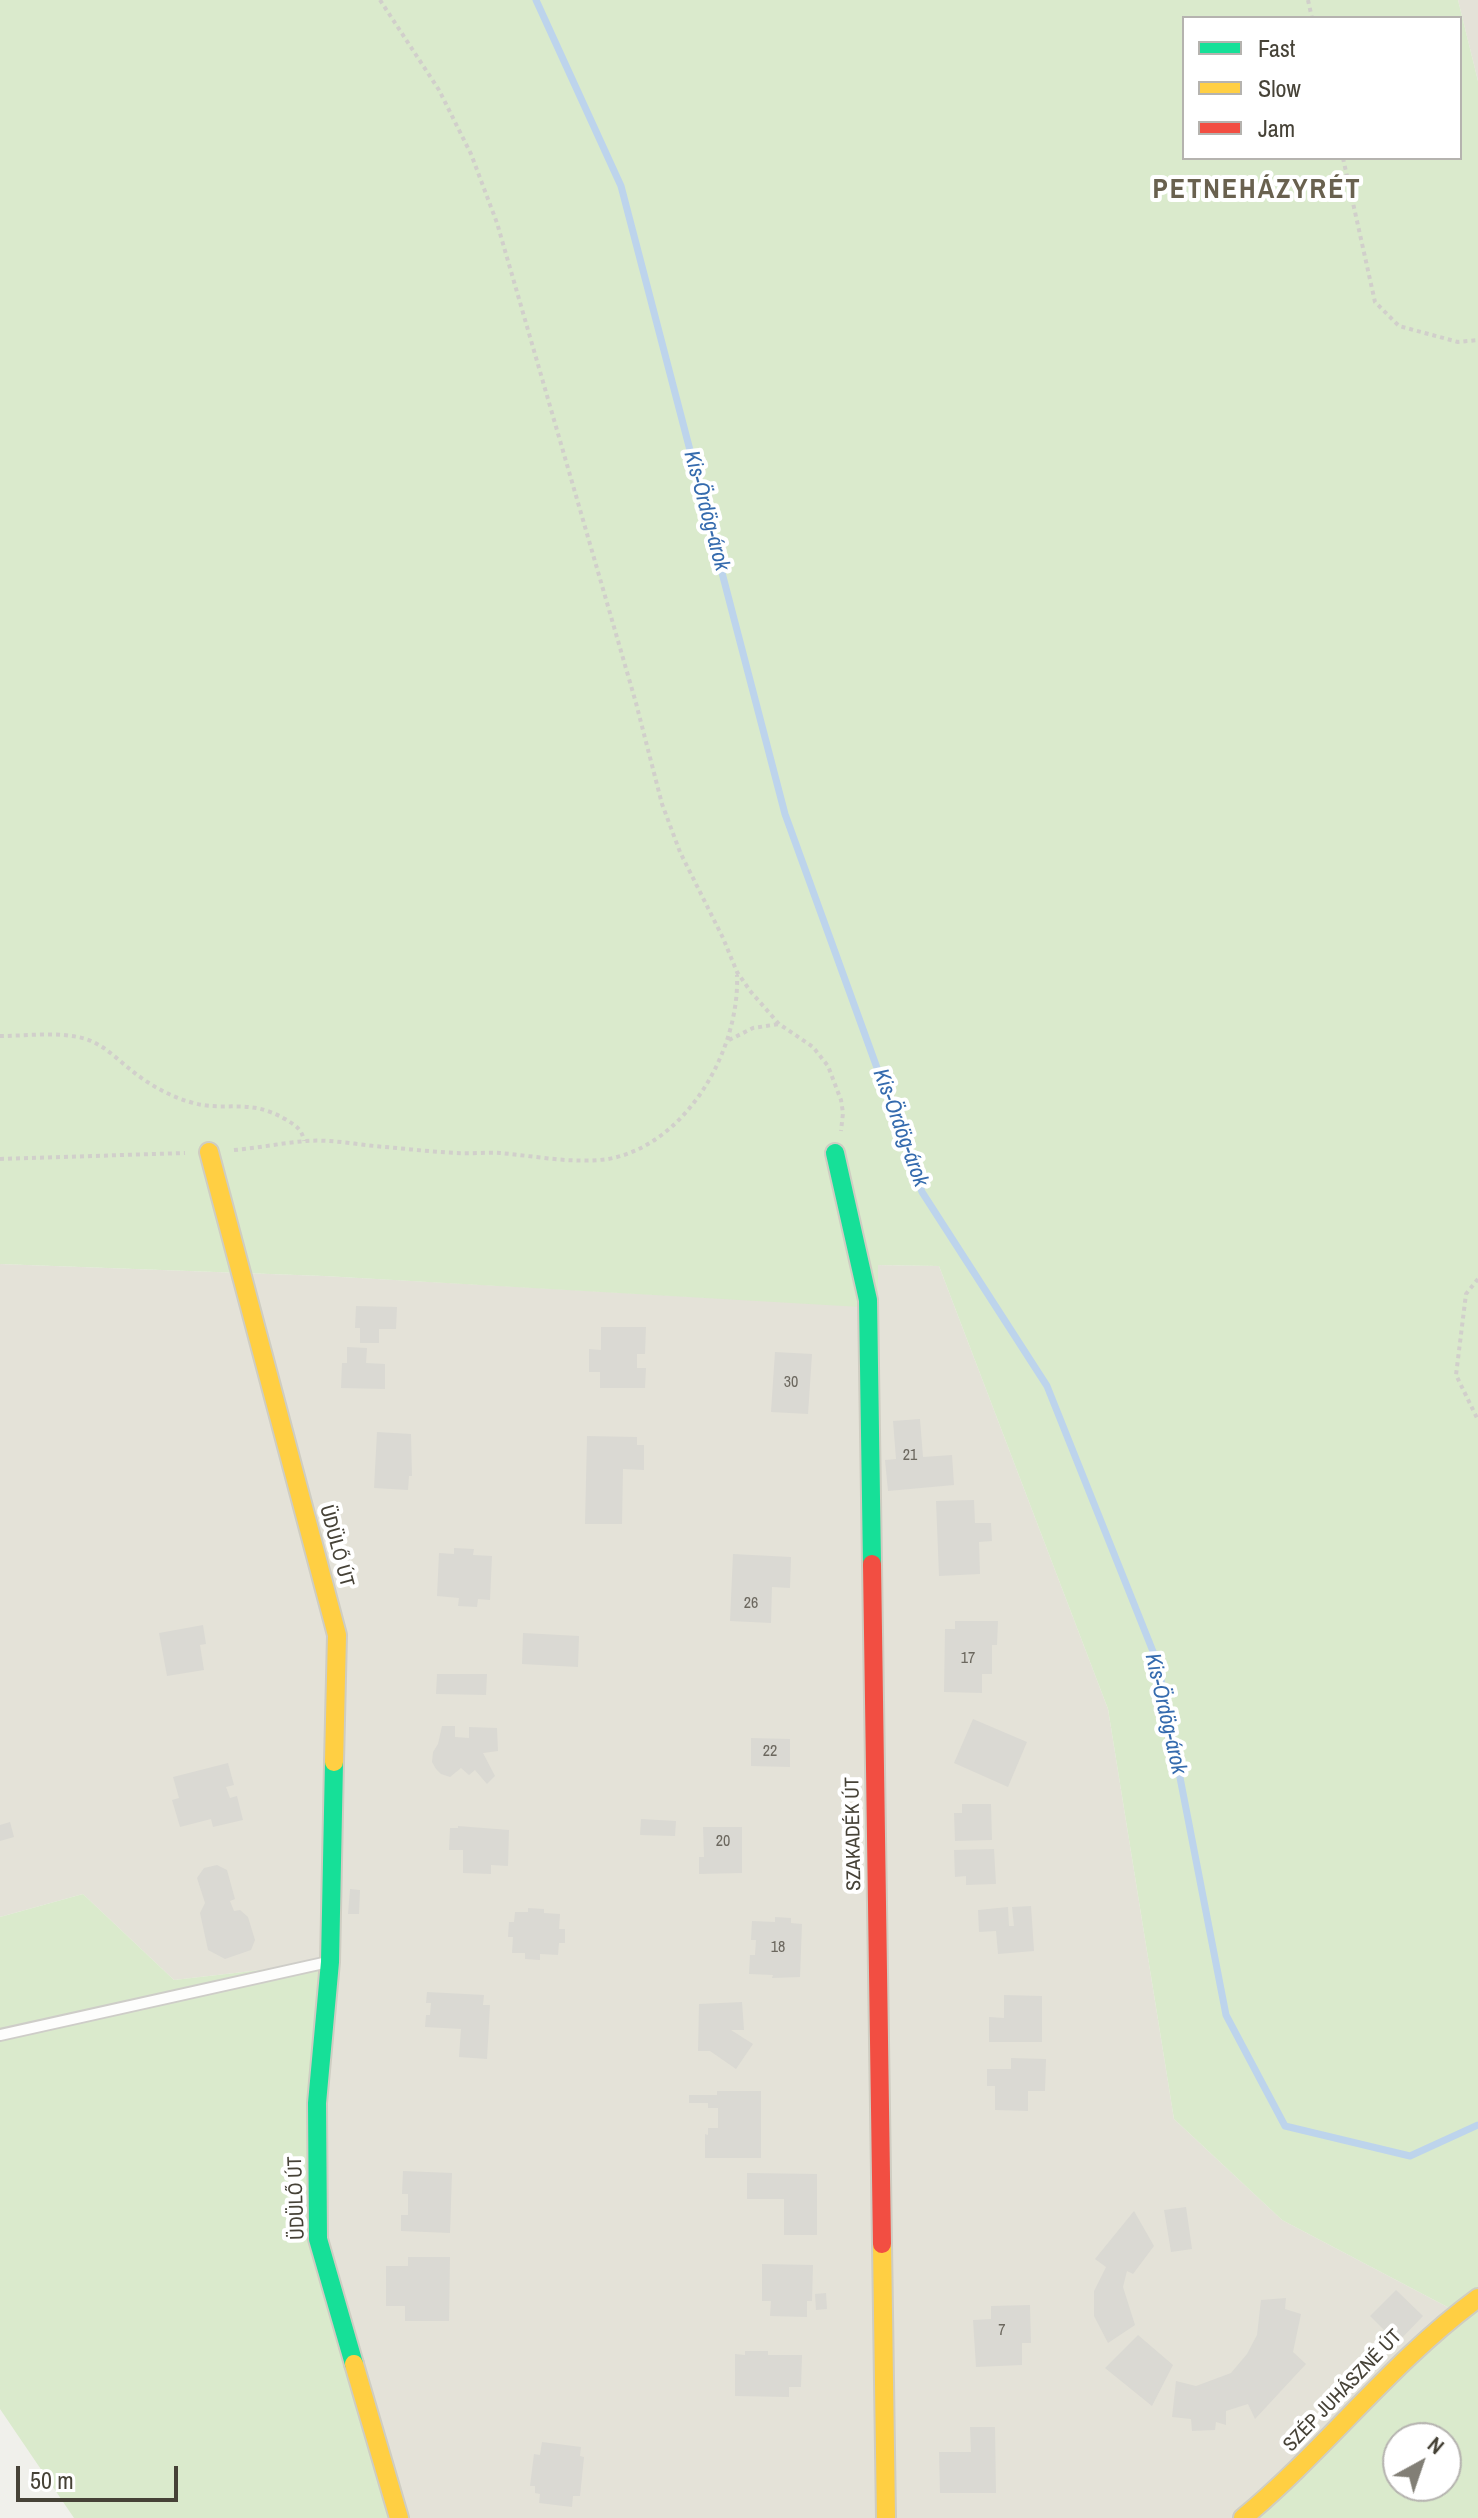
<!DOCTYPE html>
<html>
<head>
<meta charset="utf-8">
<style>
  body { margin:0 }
  #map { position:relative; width:1478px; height:2518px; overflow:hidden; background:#f0f0eb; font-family:"Archivo Narrow",sans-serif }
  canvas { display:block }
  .legend { position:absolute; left:1182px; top:16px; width:280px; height:144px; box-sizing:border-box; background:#fff; border:2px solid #b5b3af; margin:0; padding:10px 14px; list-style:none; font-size:24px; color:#464237 }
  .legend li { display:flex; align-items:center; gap:16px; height:40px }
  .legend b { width:40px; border:2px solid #b5b3af }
  .north { position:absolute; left:1382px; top:2422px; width:80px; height:80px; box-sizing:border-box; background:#fff; border:2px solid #b5b3af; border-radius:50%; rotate:40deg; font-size:22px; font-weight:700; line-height:32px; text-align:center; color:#464237 }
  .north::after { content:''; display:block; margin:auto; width:28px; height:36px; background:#827f76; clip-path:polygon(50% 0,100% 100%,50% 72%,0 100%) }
  .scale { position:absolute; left:16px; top:2466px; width:162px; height:36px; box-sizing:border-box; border:4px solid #464237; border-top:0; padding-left:10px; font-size:24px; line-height:28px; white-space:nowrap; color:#464237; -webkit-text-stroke:6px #fff; paint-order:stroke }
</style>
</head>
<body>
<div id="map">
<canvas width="1478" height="2518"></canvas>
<ul class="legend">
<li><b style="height:10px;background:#16e098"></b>Fast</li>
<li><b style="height:10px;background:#ffcf43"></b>Slow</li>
<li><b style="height:10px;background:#f24e42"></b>Jam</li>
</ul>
<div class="north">N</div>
<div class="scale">50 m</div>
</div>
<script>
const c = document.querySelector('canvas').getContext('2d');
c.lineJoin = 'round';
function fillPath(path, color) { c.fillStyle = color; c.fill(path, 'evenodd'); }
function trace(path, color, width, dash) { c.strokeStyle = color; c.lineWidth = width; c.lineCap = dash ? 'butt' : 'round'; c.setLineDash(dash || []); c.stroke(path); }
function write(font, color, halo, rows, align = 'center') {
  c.font = font + ' "Archivo Narrow",sans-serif'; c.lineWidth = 8; c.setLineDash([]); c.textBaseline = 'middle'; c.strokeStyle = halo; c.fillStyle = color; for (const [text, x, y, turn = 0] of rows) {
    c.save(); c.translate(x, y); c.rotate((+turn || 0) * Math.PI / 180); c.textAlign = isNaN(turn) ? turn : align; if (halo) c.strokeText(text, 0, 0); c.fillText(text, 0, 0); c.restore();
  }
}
fillPath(new Path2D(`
  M1458,0h20v81z
  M0,1264l324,12 554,31 -1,-42 62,1 169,443 66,410 108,101 175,92 -214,206h-844l-81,-279 12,-277 -156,18 -91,-86 -83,23z`), '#e4e2d8');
fillPath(new Path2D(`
  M0,0h1458l20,81v2437h-235l214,-206 -175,-92 -108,-101 -66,-410 -169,-443 -61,-1v43l-554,-32 -324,-12zM1184,18h276v140h-276zM1398,2438h48v48h-48z
  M83,1894l91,86 156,-18 -12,277 81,279h-325l-74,-109v-492z`), '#daeacc');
trace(new Path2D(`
  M536,0l85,186 164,628 137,378 125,194 111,278 68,351 59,111 125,30 68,-31`), '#bdd4ec', 7);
fillPath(new Path2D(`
  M356,1306l41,1 -1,22h-17v14h-19v-15h-5z
  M601,1327h45l-1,27h-8v14h9l-1,20h-45v-16h-11v-23l12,1z
  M347,1347l20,1 -1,15 19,1v25l-44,-1 1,-25h5z
  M775,1352l37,2 -4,60 -37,-2z
  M920,1419l3,38 29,-2 2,30 -66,6 -3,-31 11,-1 -3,-38z
  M377,1432l34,2 1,42h-3l-1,14 -34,-2z
  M587,1436l50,1v8h7v25l-21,-1 -1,55h-37z
  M974,1500l1,23h16l1,18 -13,1 1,32 -41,2 -3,-75z
  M454,1548l20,1 -1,6 19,1 -2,44 -12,-1 -1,8 -19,-1 1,-8 -22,-2 2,-43 15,1z
  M733,1554l58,3 -1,31 -18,-1 -1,36 -41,-2z
  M955,1621h43l-1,24h-5v29h-10v19l-38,-1 1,-63h10z
  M203,1625l3,19 -6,1 4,25 -37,6 -8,-43z
  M523,1633l56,3 -1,31 -56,-3z
  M437,1674h50l-1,21 -50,-1z
  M973,1719l54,23 -19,45 -54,-24z
  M442,1726h13v11l14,1v-11l28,1 1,23 -15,2 12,23 -8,8 -12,-14 -6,5 -8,-7 -11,9 -9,-3 -5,-5 -4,-7 1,-10 5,-8z
  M751,1738l39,1v28l-39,-1z
  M228,1763l6,22 -8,2 4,11 7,-2 6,24 -30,7 -2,-8 -31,8 -8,-27 7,-2 -6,-21z
  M962,1804h29l1,36 -37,1 -1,-28h8z
  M641,1819l35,2 -1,15 -35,-1z
  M10,1822l4,15 -14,4v-16z
  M458,1826l51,4 -1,36 -17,-1v9l-28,-1v-23h-14l1,-22h8z
  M703,1827h39v46l-43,1v-17h5z
  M994,1849l2,35 -30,1v-9l-11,1 -1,-27z
  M217,1865l10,5 8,29 -5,2 4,10 6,-1 8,7 7,23 -4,10 -26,9 -17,-9 -8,-37 5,-10 -8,-25 7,-10z
  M350,1889l10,1 -1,24h-11z
  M1031,1906l3,45 -36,3 -2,-23 -17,1 -1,-22 30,-3 1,19h5l-2,-19z
  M528,1908l16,1v4l16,1 -1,15h6v14h-6l-1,12 -18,-1v6l-15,-1v-6h-13l1,-16h-5l1,-15h5l1,-10h13z
  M775,1917l16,1v5l11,1 -2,53 -28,1 1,-3 -24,-1 1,-19h5l1,-15h-5l1,-19 23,1z
  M427,1992l57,3 -1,10h7l-3,54 -28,-2 2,-28 -36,-2 1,-12h4l1,-12h-5z
  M1004,1995l38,1v46h-53v-25l15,1z
  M742,2002l2,28h-13l22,14 -17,25 -26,-18h-12l1,-47z
  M1011,2058l35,1 -1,32h-17v20l-33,-1v-24h-8v-17h24z
  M717,2091h44v67h-56v-24l3,1v-7h10v-20h-10v-5h-19v-8h28z
  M403,2171l49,2 -2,60 -49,-2v-16h7v-21h-6z
  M747,2173l70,1v61h-33v-36h-37z
  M1186,2207l6,42 -21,3 -7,-42z
  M1134,2211l20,35 -21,28 -6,-3 -4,16 12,38 -27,18 -14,-27v-25l12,-24 -11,-8z
  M408,2257h42l-1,64h-44v-15h-19v-40h22z
  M762,2264l51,1 -1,36h-5v16l-37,-1 1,-15h-9z
  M1396,2290l27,26 -26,27 -27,-27z
  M826,2293l1,16 -11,1 -1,-16z
  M1286,2298l-1,11 16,5 -8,38 13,12 -51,55 -7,-15 -22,7v14l-10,-3 -1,8 -23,1 -1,-12 -19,-2 4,-36 20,5 35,-13 16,-19 10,-19 4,-35z
  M1030,2305l1,38h-9v22l-46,2 -3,-47 18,-1v-13z
  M1138,2335l35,30 -21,41 -47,-38z
  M745,2351h23v4h34l-1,32h-12v10l-54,-1v-42l10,1z
  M970,2427h25l1,66h-56l-1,-41h32z
  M542,2442l39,5 -1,9 4,1 -4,39h-7l-1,11 -33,-4 1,-9 -5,-1v-7h-5l4,-32 6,1z`), '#dad9d3');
const lane = new Path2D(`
  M0,2035l328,-73`);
const fast = new Path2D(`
  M835,1153l33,147 4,264
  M334,1762l-4,200 -13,141 1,136 36,125`);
const slow = new Path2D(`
  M209,1152l128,483 -3,127
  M882,2244l4,274
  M354,2364l45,154
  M1243,2518c83,-69 148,-156 235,-220`);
const jam = new Path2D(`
  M872,1564l10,680`);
trace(lane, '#cecdc8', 14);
trace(fast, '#cfcdc2', 22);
trace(slow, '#cfcdc2', 22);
trace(jam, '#cfcdc2', 22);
trace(new Path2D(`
  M380,0l59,90 32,64 26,69 139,480 26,101 18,48 43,86 14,34 14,20 28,32 34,23 15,19 13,34 2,13 -2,18
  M1308,0l4,18
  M1343,158l32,144 24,24 59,16 20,-2
  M0,1036c28,0 59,-5 86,3 18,6 31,20 45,31 17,14 38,26 59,32 35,11 57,-5 95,17 10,6 17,10 19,22
  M729,1040l24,-12 26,-4
  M234,1150c24,-2 48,-7 72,-9 25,-2 53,4 79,6 24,2 48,5 72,6 14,1 29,-1 43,0 35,3 73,11 108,6 79,-14 132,-110 129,-184
  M0,1159l185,-6
  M1478,1279l-12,15 -10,81 22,45`), '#d1cfcb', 4, [4, 4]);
trace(lane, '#fdfdfc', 10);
trace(fast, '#16e098', 18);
trace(slow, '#ffcf43', 18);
trace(jam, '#f24e42', 18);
write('16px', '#6c685f', null, [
  ["30",791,1383],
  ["21",910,1456],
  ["26",751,1604],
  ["17",968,1659],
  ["22",770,1752],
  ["20",723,1842],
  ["18",778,1948],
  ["7",1002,2331]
]);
write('20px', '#464237', '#fff', [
  ["ÜDÜLŐ ÚT",336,1546,75],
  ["SZAKADÉK ÚT",854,1834,-91],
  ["ÜDÜLŐ ÚT",297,2198,-92],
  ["SZÉP JUHÁSZNÉ ÚT",1343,2391,-46]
]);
write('italic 22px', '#356bae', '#fff', [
  ["Kis-Ördög-árok",706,511,75],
  ["Kis-Ördög-árok",900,1128,70],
  ["Kis-Ördög-árok",1165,1714,77]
]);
c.letterSpacing = '2px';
write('bold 28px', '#69614f', '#fff', [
  ["PETNEHÁZYRÉT",1257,190]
]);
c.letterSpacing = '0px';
</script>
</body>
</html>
